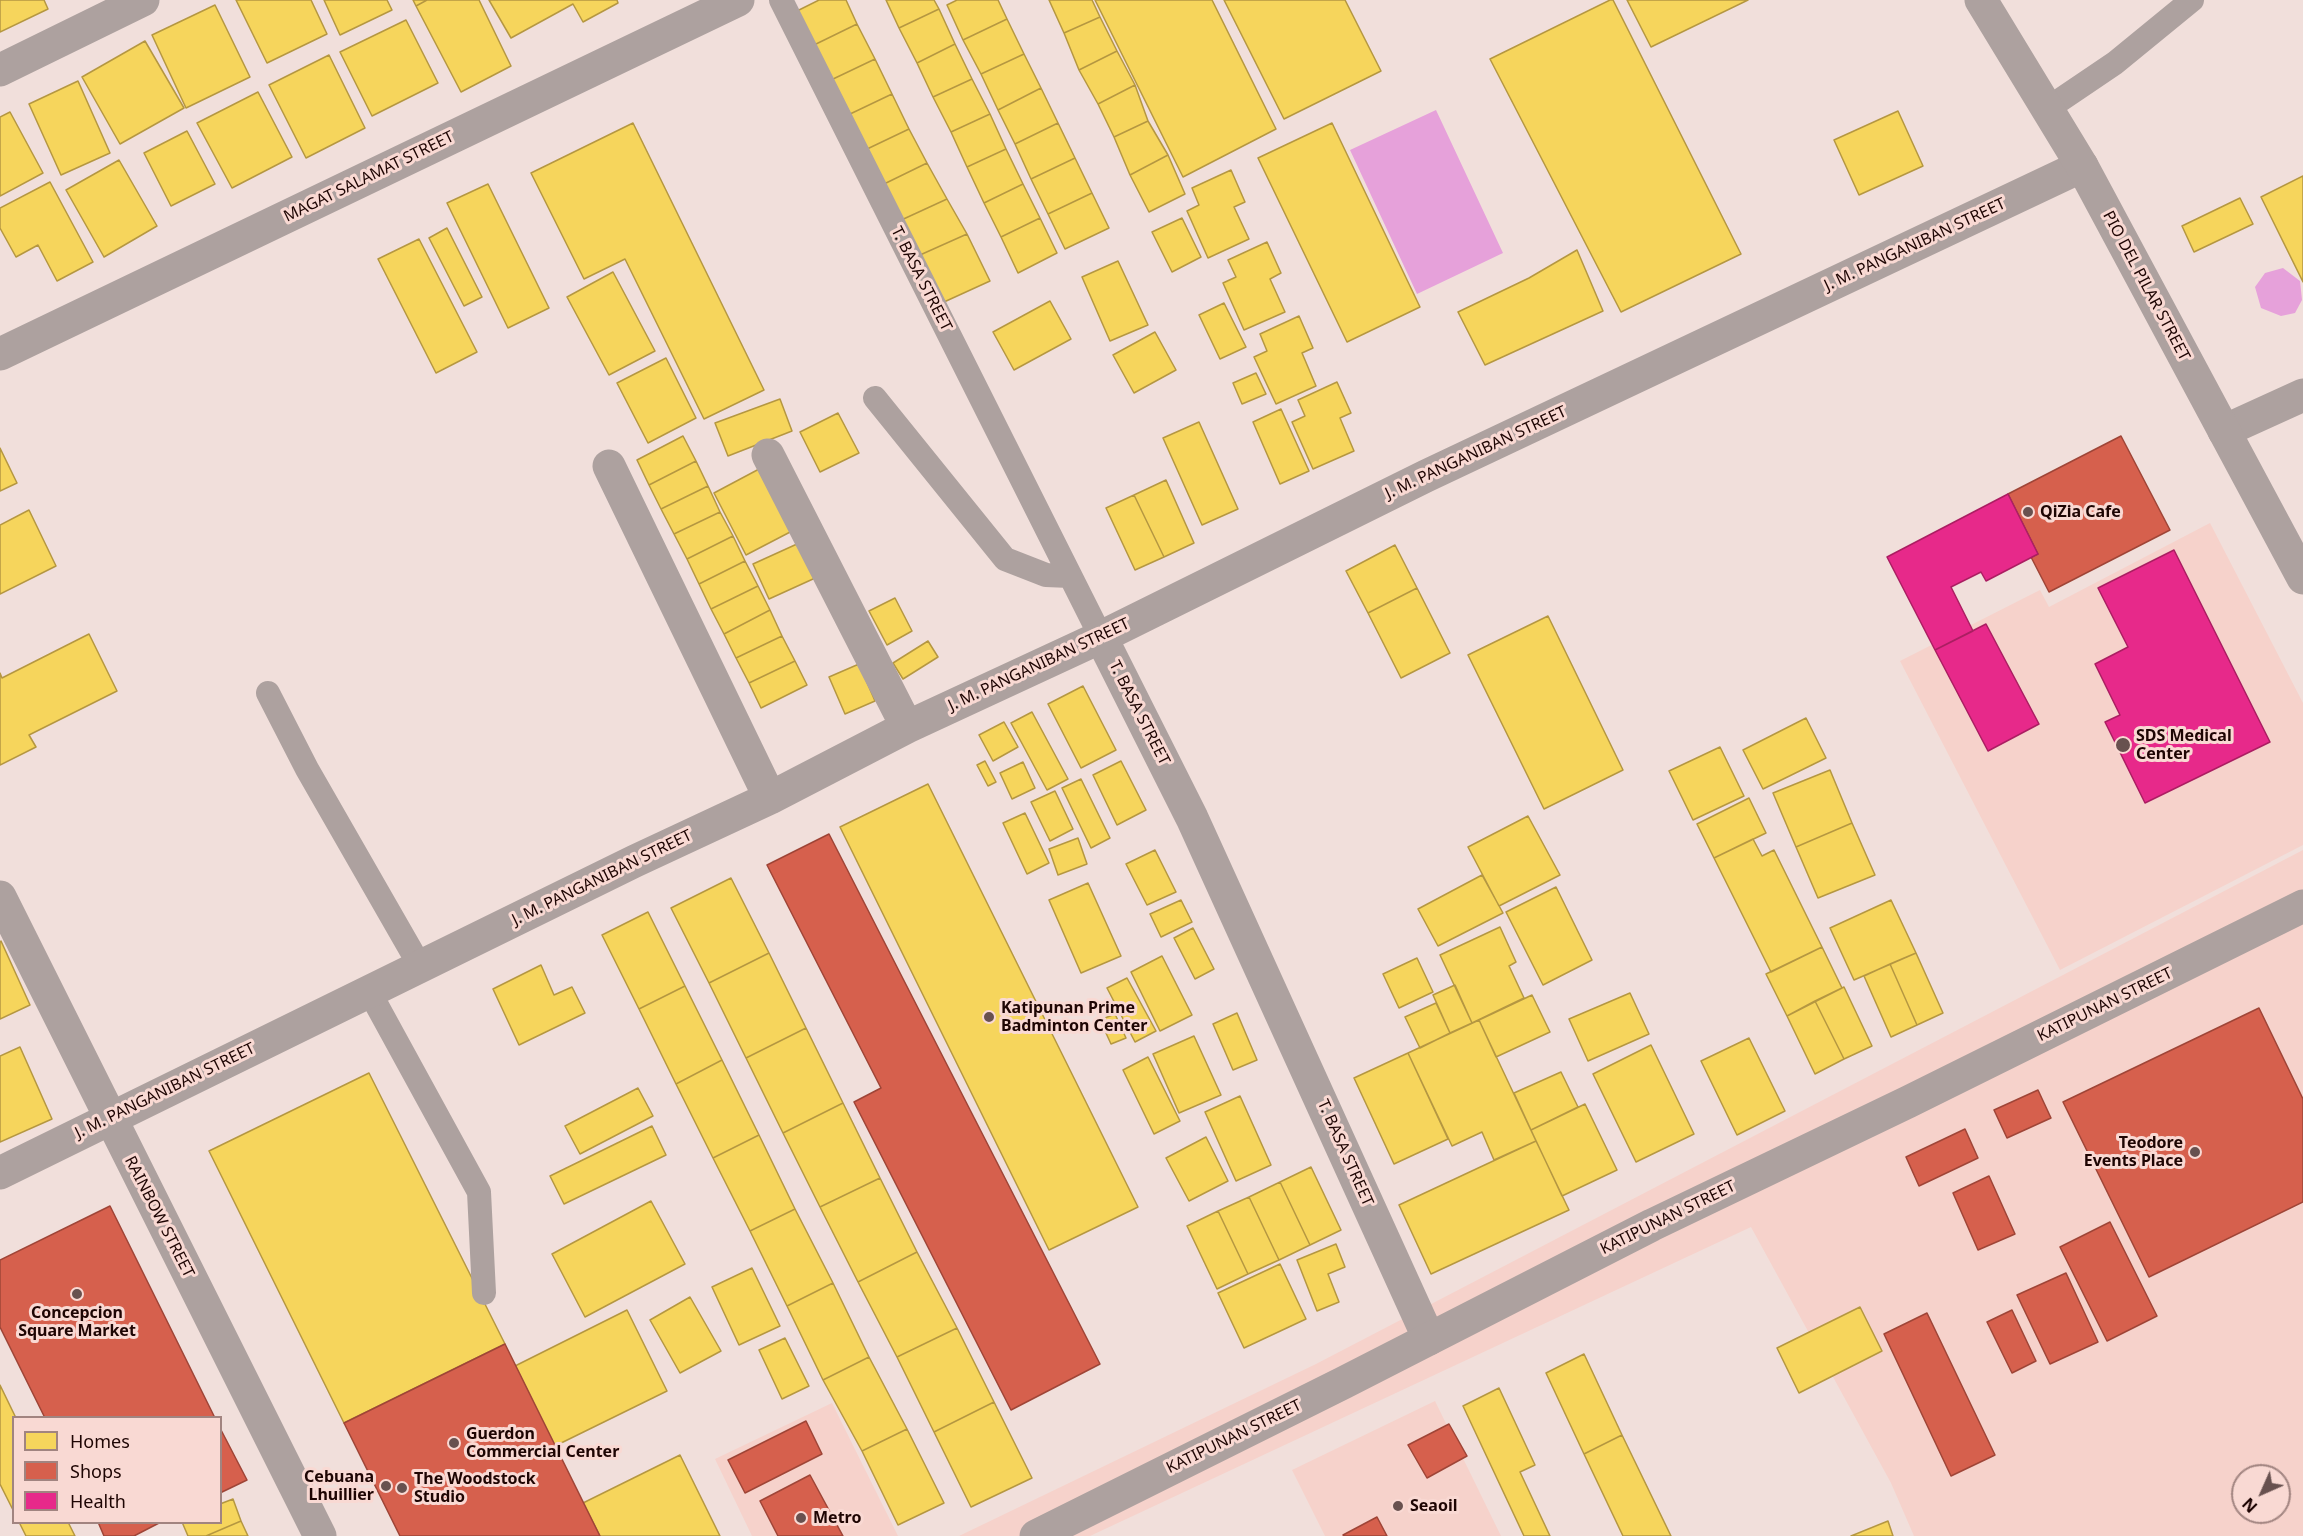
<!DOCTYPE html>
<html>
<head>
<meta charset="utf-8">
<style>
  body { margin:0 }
  #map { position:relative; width:2303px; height:1536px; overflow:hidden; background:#f1dfdb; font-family:"Noto Sans",sans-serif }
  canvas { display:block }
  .legend { position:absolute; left:12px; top:1416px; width:210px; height:108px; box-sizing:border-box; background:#f9d9d3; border:2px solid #a18480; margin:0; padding:8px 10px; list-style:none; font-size:18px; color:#1e0503 }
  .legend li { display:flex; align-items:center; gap:12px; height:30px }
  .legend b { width:30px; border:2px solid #a18480 }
  .north { position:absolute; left:2231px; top:1464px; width:60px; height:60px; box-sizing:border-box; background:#f9d9d3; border:2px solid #a18480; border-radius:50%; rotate:225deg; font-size:16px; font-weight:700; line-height:24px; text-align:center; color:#1e0503 }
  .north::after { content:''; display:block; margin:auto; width:21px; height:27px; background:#68514f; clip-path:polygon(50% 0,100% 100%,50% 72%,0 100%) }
</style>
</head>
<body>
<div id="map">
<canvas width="2303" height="1536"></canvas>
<ul class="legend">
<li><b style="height:16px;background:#f6d55c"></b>Homes</li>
<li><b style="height:16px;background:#d6604d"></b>Shops</li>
<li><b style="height:16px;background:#e7298a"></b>Health</li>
</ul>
<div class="north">N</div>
</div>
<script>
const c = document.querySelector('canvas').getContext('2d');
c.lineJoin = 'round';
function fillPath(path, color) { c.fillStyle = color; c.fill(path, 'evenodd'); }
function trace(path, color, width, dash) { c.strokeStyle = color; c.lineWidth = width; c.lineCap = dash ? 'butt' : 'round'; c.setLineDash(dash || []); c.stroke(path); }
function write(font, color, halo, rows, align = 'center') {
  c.font = font + ' "Noto Sans",sans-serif'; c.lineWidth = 6; c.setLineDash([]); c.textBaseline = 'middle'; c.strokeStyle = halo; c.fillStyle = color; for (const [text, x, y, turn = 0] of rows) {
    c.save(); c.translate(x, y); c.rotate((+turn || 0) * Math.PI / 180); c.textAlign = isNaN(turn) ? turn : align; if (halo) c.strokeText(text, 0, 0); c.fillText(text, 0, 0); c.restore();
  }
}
fillPath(new Path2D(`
  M2210,523l93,180v142l-243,125 -160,-309 140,-71 9,17z
  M2303,850v686h-389l-23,-53 -140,-256 -661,309h-131l357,-172zM2243,1476h36v36h-36z
  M1435,1401l66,135h-176l-33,-66z
  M832,1403l66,133h-146l-37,-77z`), '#f6d2cb');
fillPath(new Path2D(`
  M1436,110l67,143 -86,41 -67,-144z
  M2283,268l17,13 2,19 -7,13 -14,3 -20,-8 -6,-21 10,-14z`), '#e6a1da');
const homes = new Path2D(`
  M0,0h44l4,9 -48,23z
  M236,0h75l16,34 -60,29z
  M324,0h63l5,10 -52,25z
  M413,0h14l-11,6z
  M427,0h52l32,66 -50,26 -45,-86z
  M489,0h128l1,3 -35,19 -10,-18 -62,34z
  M819,0h27l11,24 -43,21 -17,-34z
  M886,0h48l5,9 -40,19z
  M957,0h41l9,19 -44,21 -16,-35z
  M1049,0h43l8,17 -36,16z
  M1095,0h117l64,129 -93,48z
  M1224,0h121l36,71 -97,48z
  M1610,0h3l128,254 -120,58 -131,-253z
  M1627,0h121l-97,47z
  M215,5l35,72 -64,31 -34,-73z
  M939,9l16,35 -38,19 -18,-35z
  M1100,17l17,34 -38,19 -15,-37z
  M1007,19l17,35 -43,20 -18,-34z
  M406,20l32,63 -66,33 -32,-64z
  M857,24l18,35 -44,21 -17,-35z
  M145,41l39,67 -64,36 -38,-67z
  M955,44l17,35 -39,18 -16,-34z
  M1117,51l18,34 -37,19 -19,-34z
  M1024,54l17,34 -43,22 -17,-36z
  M329,55l36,73 -59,30 -37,-73z
  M875,59l17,35 -44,21 -17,-35z
  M972,79l18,35 -39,18 -18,-35z
  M78,81l32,72 -49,22 -32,-71z
  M1135,85l13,36 -34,16 -16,-33z
  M1041,88l17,35 -43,21 -17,-34z
  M258,92l34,65 -60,31 -35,-65z
  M892,94l17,35 -44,21 -17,-35z
  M1898,111l25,55 -64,29 -25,-55z
  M10,112l33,61 -43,23v-79z
  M990,114l16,35 -39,18 -16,-35z
  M1148,121l20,34 -38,20 -16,-38z
  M633,123l131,267 -60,29 -79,-160 -41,20 -53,-106z
  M1058,123l17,35 -44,21 -16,-35z
  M1332,123l88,184 -73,35 -89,-184z
  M909,129l18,34 -45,22 -17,-35z
  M187,131l28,53 -44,22 -27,-53z
  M1006,149l17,35 -39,19 -17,-36z
  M1168,155l17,39 -36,18 -19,-37z
  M1075,158l17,35 -44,21 -17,-35z
  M119,160l38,66 -53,31 -38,-67z
  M927,163l20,36 -50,23 -15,-37z
  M1231,170l14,32 -11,5 15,32 -41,19 -21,-47 12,-6 -7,-17z
  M2303,176v106l-42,-85z
  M50,182l43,80 -36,19 -19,-36 -22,12 -16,-29v-20z
  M488,184l61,124 -41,20 -61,-125z
  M1023,184l17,34 -39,19 -17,-34z
  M1092,193l17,35 -44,21 -17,-35z
  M2240,198l13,26 -59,28 -12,-26z
  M947,199l20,35 -47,21 -23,-33z
  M1040,218l17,35 -39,20 -17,-36z
  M1182,218l19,39 -29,15 -20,-40z
  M447,228l35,69 -18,9 -35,-68z
  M967,234l23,47 -46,21 -24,-47z
  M419,239l58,113 -41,21 -58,-114z
  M1267,242l14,31 -11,6 15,33 -41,18 -21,-47 13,-6 -8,-17z
  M1577,250l26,61 -118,54 -27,-53 71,-34z
  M1118,261l30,64 -38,16 -28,-64z
  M613,272l42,79 -46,24 -42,-78z
  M1050,301l21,38 -57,31 -21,-38z
  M1224,303l22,44 -26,12 -21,-44z
  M1299,316l14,32 -11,5 14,33 -40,18 -22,-47 13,-6 -7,-17z
  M1155,332l21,38 -42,23 -21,-38z
  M666,358l30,60 -48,25 -31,-60z
  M1256,373l10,21 -24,10 -9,-21z
  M1337,382l14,31 -11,5 14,33 -41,18 -21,-47 13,-6 -7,-16z
  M780,399l12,32 -64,25 -13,-33z
  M1281,409l28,62 -29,13 -27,-62z
  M838,413l21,40 -39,19 -20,-40z
  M1199,422l39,87 -36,16 -39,-87z
  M683,436l13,25 -47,24 -12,-25z
  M0,448l17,35 -17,8z
  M696,461l12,25 -47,23 -12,-24z
  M761,468l33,62 -48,25 -32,-62z
  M1166,480l28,63 -30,14 -30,-62z
  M708,486l12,26 -46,22 -13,-25z
  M1134,495l30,62 -29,13 -29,-62z
  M29,510l27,56 -56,28v-69z
  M720,512l13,24 -46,23 -13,-25z
  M733,536l12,25 -46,23 -12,-25z
  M808,539l16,35 -55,25 -16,-35z
  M1395,545l22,43 -49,25 -22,-42z
  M745,561l13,25 -47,23 -12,-25z
  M758,586l12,24 -46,24 -13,-25z
  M1417,588l33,65 -49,25 -33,-65z
  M895,598l17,33 -25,14 -18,-34z
  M770,610l12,26 -46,22 -12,-24z
  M1548,616l75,154 -79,39 -76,-154z
  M89,634l28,57 -88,44 7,12 -36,18v-92l2,5z
  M782,636l13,25 -46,22 -13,-25z
  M928,641l10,16 -35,22 -10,-16z
  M795,661l12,24 -46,23 -12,-25z
  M859,664l16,37 -30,13 -16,-37z
  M1083,686l33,64 -35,18 -33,-64z
  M1032,712l36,67 -21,11 -36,-67z
  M1806,718l20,40 -63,31 -20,-39z
  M1004,722l14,25 -25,14 -14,-26z
  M1720,747l24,49 -51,24 -24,-49z
  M985,761l11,21 -8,4 -11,-21z
  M1121,761l25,49 -29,15 -24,-50z
  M1023,762l12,26 -23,11 -12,-26z
  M1830,770l22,53 -56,24 -23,-54z
  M1081,779l29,59 -19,10 -29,-60z
  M928,784l210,423 -89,43 -209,-423z
  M1055,791l18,38 -23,12 -19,-39z
  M1749,798l17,35 -52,25 -17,-34z
  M1025,813l24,50 -22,11 -24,-51z
  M1528,816l32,59 -61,31 -31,-59z
  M1852,823l23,52 -57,23 -22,-51z
  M1078,838l9,26 -29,11 -9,-26z
  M1753,839l9,17 12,-6 48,97 -51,25 -57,-114z
  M1155,850l21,42 -29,13 -21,-41z
  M1482,875l21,38 -65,33 -20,-37z
  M731,878l38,75 -60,30 -38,-75z
  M1088,883l33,73 -40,17 -32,-73z
  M1556,887l36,73 -49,25 -37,-73z
  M1181,900l11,22 -31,15 -11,-23z
  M1891,900l25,53 -62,27 -24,-52z
  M648,912l37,74 -46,23 -37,-74z
  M1500,927l16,35 -7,4 15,32 -52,25 -32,-68z
  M1193,928l21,41 -19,10 -21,-41z
  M1,941l29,64 -30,14v-77z
  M1822,947l20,41 -55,28 -21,-42z
  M769,953l37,75 -60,30 -37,-75z
  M1916,953l27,60 -26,12 -27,-61z
  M1162,956l30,59 -32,16 -29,-59z
  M1417,958l16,34 -34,16 -16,-34z
  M1890,964l27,61 -26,12 -27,-61z
  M541,965l13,30 18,-8 13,26 -66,32 -26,-56z
  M1127,978l29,53 -21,11 -28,-54z
  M1455,985l17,38 -22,10 -17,-38z
  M685,986l37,74 -46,24 -37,-75z
  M1844,987l28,59 -28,13 -29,-58z
  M1630,993l19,41 -61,27 -19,-42z
  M1532,995l18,37 -54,25 -17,-37z
  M1815,1001l29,58 -29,15 -28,-58z
  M1436,1003l14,30 -30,15 -15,-31z
  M1237,1013l20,47 -24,10 -20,-46z
  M1115,1014l11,24 -15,6 -11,-24z
  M1479,1020l57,121 -42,19 -12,-28 -30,14 -44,-93z
  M806,1028l37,75 -60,30 -37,-75z
  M1194,1036l27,59 -42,18 -26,-59z
  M1749,1038l36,73 -48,24 -36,-74z
  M1651,1045l43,89 -58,28 -43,-88z
  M20,1047l32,72 -52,23v-86z
  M1408,1053l40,86 -54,25 -40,-86z
  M1148,1057l32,64 -26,13 -31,-64z
  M722,1060l37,75 -46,23 -37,-74z
  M1561,1072l17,35 -47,23 -17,-37z
  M369,1073l136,271 -161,79 -135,-272z
  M638,1088l15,28 -73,38 -15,-28z
  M1240,1096l31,69 -35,16 -31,-69z
  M843,1103l37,75 -60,29 -37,-74z
  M1585,1104l32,66 -55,26 -31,-66z
  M652,1126l14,29 -102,49 -14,-28z
  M759,1135l36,74 -45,22 -37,-73z
  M1206,1137l22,44 -39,20 -23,-43z
  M1536,1141l33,69 -138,64 -32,-69z
  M1311,1167l30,63 -31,15 -30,-63z
  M880,1178l37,74 -59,30 -38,-75z
  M1280,1182l30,63 -31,15 -30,-63z
  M1249,1197l30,63 -31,14 -30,-63z
  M651,1201l34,63 -100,53 -33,-63z
  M795,1209l38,74 -46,23 -37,-75z
  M1218,1211l30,63 -31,15 -30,-63z
  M1336,1244l9,23 -17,7 11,28 -22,9 -20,-51z
  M917,1252l40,76 -60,29 -39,-75z
  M1280,1264l26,55 -62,29 -26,-55z
  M752,1268l28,58 -41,19 -27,-58z
  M833,1283l36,74 -46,23 -36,-74z
  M690,1297l31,54 -41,22 -30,-53z
  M1860,1307l22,44 -83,42 -22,-45z
  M627,1310l40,81 -112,55 -40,-80z
  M957,1328l37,74 -60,30 -37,-75z
  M785,1338l24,48 -27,13 -23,-49z
  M1584,1354l38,81 -38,19 -38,-81z
  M869,1357l38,72 -45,22 -39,-71z
  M0,1385l16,33h-2v94l-14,-28z
  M1499,1388l36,77 -15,7 30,64h-26l-61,-130z
  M994,1402l38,76 -61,29 -37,-75z
  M907,1429l37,74 -46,22 -36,-74z
  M1622,1435l49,101h-48l-39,-82z
  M680,1455l40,81h-120l-17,-33z
  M233,1499l8,22 -35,15h-18l-6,-14h38v-18z
  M241,1521l7,15h-42z
  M1888,1521l5,15h-42z
  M19,1522h49l7,14h-49z`);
fillPath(homes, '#f6d55c');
trace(homes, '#b59741', 1.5);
const shops = new Path2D(`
  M2121,436l49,94 -121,62 -18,-35 7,-3 -30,-60z
  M829,834l271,530 -89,46 -157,-308 27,-14 -114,-223z
  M2259,1008l44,91v103l-154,75 -86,-175z
  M2038,1090l13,28 -44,20 -13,-28z
  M1965,1129l13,29 -59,28 -13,-29z
  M1989,1176l26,58 -37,16 -25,-57z
  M110,1206l105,212h-170l-45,-91v-67z
  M2110,1222l47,94 -50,25 -47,-94z
  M2066,1273l32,69 -48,22 -33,-69z
  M2012,1310l24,51 -24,12 -25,-51z
  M1927,1313l68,142 -44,21 -67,-142z
  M505,1344l95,192h-200l-56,-113z
  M806,1421l16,33 -77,39 -17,-33z
  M1449,1424l18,32 -40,22 -19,-33z
  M220,1428l27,52 -27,13z
  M810,1475l33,61h-65l-18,-35z
  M1377,1517l10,19h-43l-1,-1z
  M98,1522h63l-27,14h-30z`);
fillPath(shops, '#d6604d');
trace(shops, '#9f4537', 1.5);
const health = new Path2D(`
  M2008,494l30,60 -52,27 -5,-9 -30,15 22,44 -38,19 -48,-93z
  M2174,550l96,192 -125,61 -40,-81 15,-7 -25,-51 33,-17 -30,-59z
  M1986,624l53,100 -51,27 -53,-101z`);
fillPath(health, '#e7298a');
trace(health, '#ab1e62', 1.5);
trace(new Path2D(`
  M781,0l320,637
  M2047,109l68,-46 77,-63
  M875,398l130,161 41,16 24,1
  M268,693l39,76 113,197
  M369,991l110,201 5,101`), '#ada19f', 24);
trace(new Path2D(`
  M0,70l143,-70
  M0,354l738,-354
  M2224,431l79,-36
  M768,455l139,272
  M609,466l161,332
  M1101,637l91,181 237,521
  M0,1173l635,-312 135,-63 137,-71 194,-90 325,-161 656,-310`), '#ada19f', 33);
trace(new Path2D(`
  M1981,0l101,166 221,412
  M0,897l320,639
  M1036,1536l307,-153 309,-158 256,-123 395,-196`), '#ada19f', 33);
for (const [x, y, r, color] of [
  [2028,512,6,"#68514f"],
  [2123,745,8,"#68514f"],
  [989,1017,6,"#68514f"],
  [2195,1152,6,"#68514f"],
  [77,1294,6,"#68514f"],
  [454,1443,6,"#68514f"],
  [386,1486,6,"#68514f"],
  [402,1488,6,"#68514f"],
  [1398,1506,6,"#68514f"],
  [801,1518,6,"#68514f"]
]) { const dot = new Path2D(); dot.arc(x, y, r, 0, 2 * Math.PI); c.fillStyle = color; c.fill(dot); trace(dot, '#f9d9d3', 2); }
write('16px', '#1e0503', '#f9d9d3', [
  ["MAGAT SALAMAT STREET",369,177,-26],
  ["J. M. PANGANIBAN STREET",1915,245,-25],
  ["T. BASA STREET",921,279,63],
  ["PIO DEL PILAR STREET",2146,286,62],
  ["J. M. PANGANIBAN STREET",1476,453,-25],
  ["J. M. PANGANIBAN STREET",1039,665,-25],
  ["T. BASA STREET",1139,713,63],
  ["J. M. PANGANIBAN STREET",602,878,-26],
  ["KATIPUNAN STREET",2105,1005,-26],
  ["J. M. PANGANIBAN STREET",165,1091,-26],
  ["T. BASA STREET",1345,1153,66],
  ["RAINBOW STREET",159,1217,63],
  ["KATIPUNAN STREET",1668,1218,-26],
  ["KATIPUNAN STREET",1234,1437,-26]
]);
write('bold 16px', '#1e0503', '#f9d9d3', [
  ["QiZia Cafe",2040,512],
  ["SDS Medical",2136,736],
  ["Center",2136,754],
  ["Katipunan Prime",1001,1008],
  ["Badminton Center",1001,1026],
  ["Teodore",2183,1143,"right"],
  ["Events Place",2183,1161,"right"],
  ["Concepcion",77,1313,"center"],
  ["Square Market",77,1331,"center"],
  ["Guerdon",466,1434],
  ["Commercial Center",466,1452],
  ["Cebuana",374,1477,"right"],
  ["Lhuillier",374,1495,"right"],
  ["The Woodstock",414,1479],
  ["Studio",414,1497],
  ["Seaoil",1410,1506],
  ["Metro",813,1518]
], 'left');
</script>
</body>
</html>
